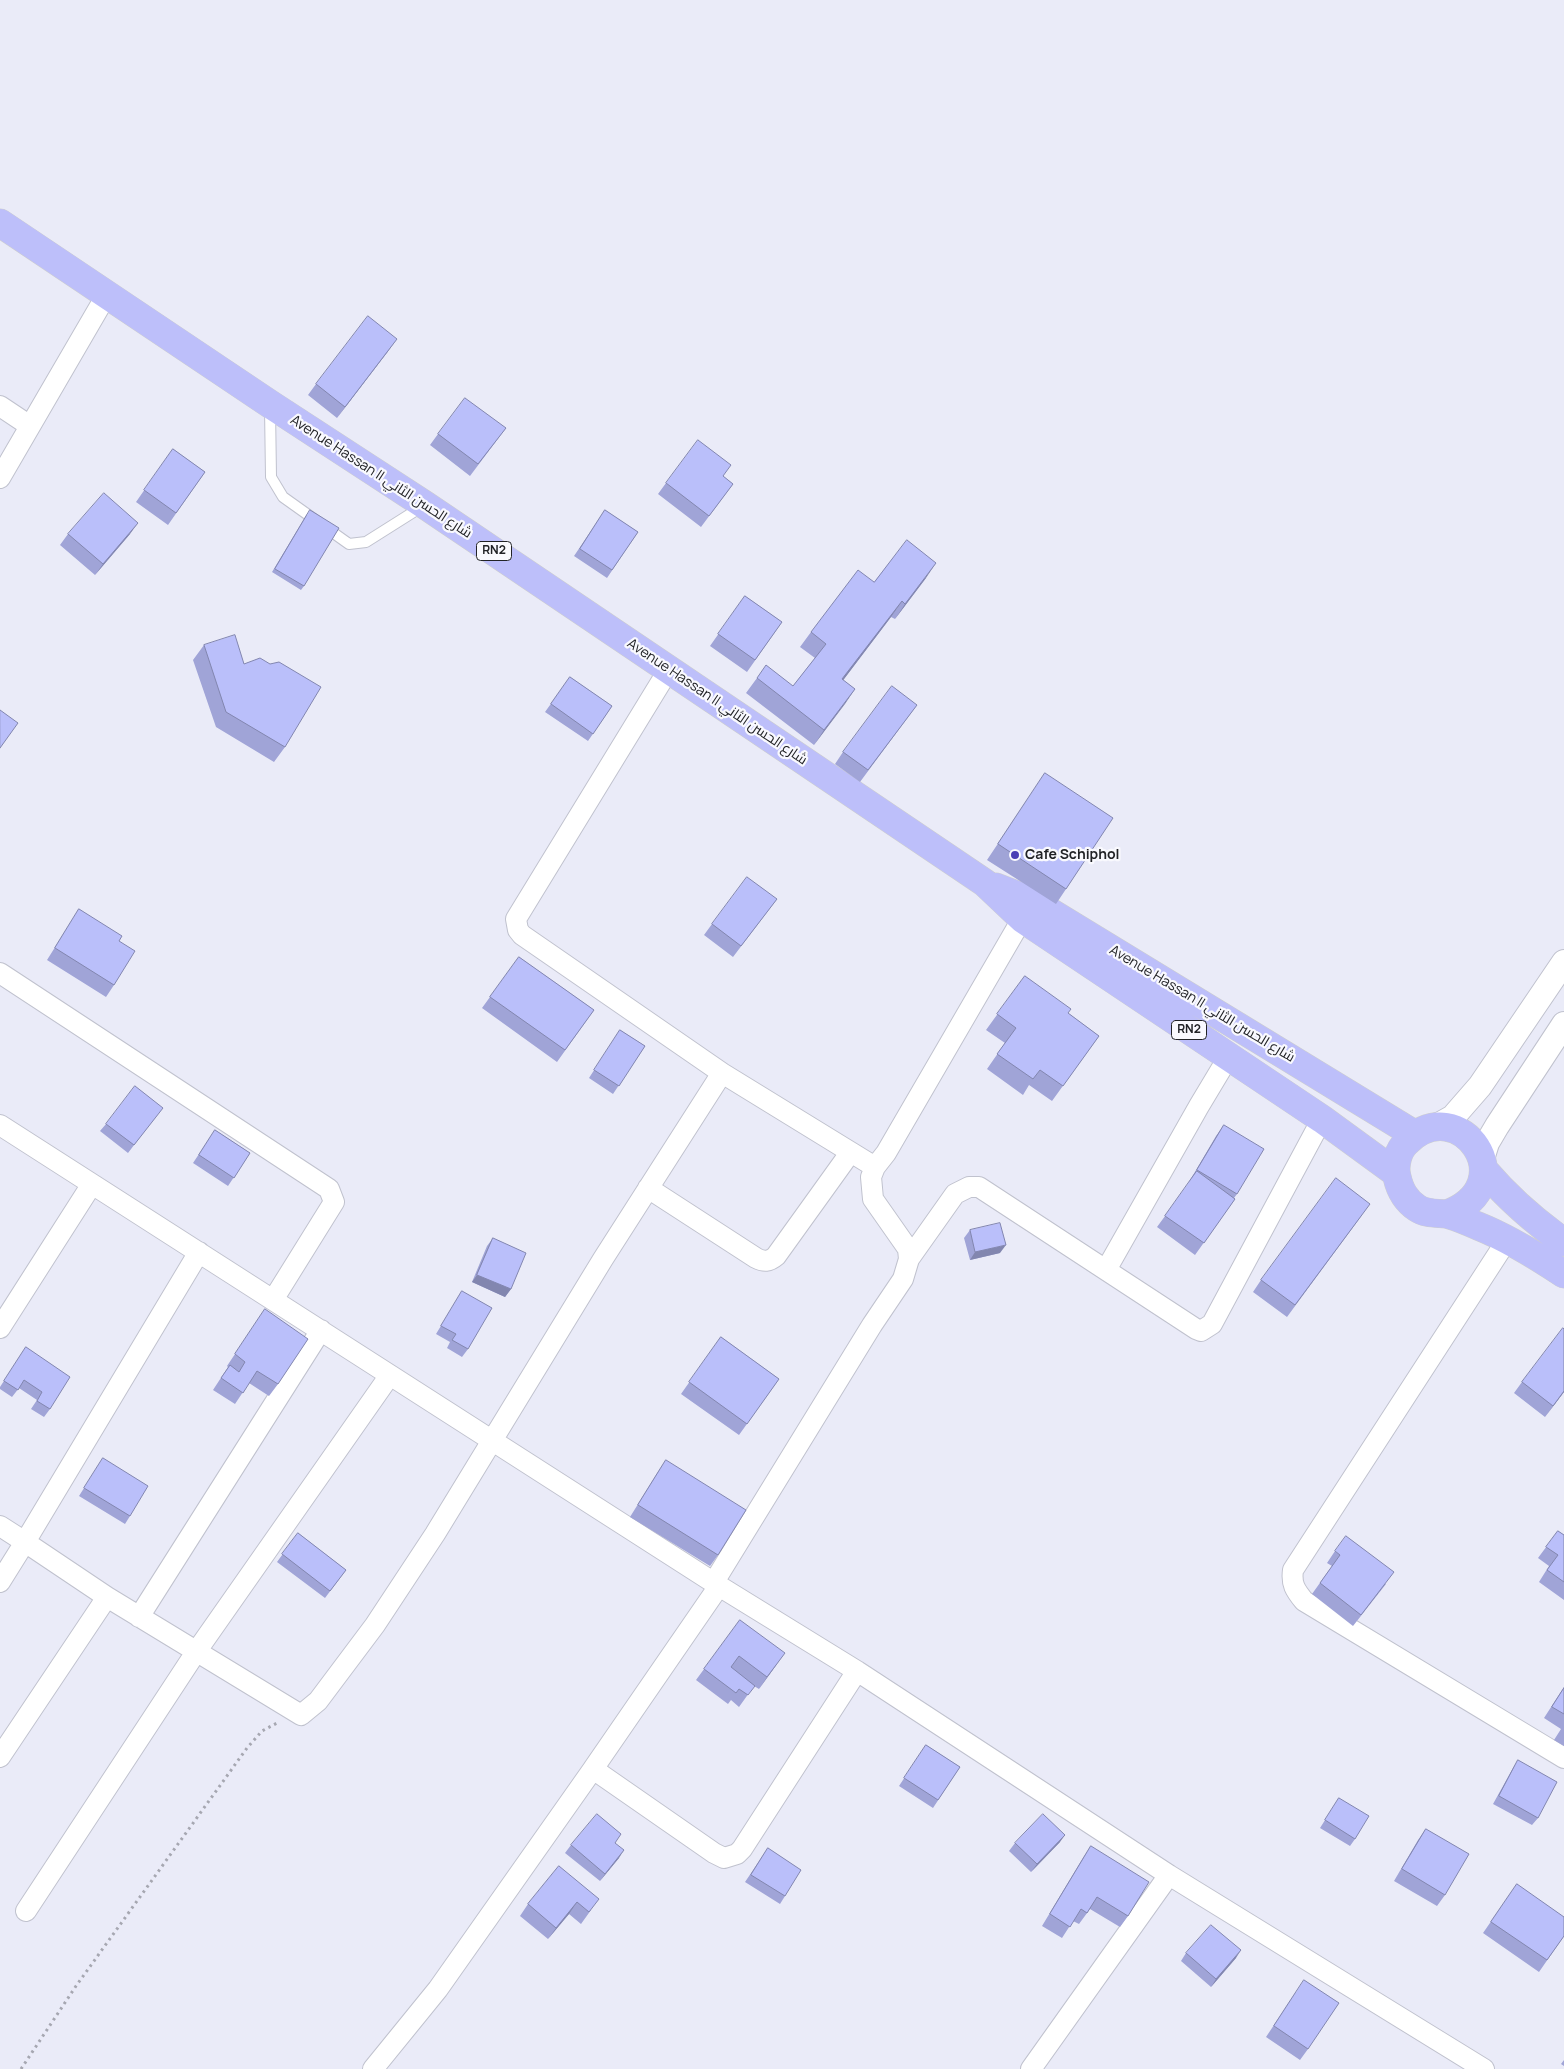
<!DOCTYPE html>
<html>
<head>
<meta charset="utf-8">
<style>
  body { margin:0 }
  canvas { display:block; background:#eaebf8 }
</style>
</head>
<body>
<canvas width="1564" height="2069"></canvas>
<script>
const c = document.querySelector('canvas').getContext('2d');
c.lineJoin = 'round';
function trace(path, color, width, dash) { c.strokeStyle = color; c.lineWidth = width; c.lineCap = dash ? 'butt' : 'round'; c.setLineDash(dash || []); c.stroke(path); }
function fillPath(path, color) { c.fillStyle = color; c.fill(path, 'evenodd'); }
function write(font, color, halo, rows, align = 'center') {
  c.font = font + ' Manrope,Cairo,sans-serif'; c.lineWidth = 4.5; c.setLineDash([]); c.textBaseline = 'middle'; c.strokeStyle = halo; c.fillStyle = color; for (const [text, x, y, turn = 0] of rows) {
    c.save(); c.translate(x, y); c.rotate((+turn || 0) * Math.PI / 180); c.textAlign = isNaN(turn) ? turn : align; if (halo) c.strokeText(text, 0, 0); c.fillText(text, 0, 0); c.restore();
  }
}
const service = new Path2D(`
  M270,408l1,69 12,20 66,47 17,-2 57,-36`);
const minor = new Path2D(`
  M0,406l30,20
  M0,478l107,-184
  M669,669l-153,250 2,11 4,5 200,138
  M0,973l329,216 5,13 -61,98
  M0,1125l719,461 138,85 312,204 315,194
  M648,1188l108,70c8,4 13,4 20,-2l74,-103
  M1507,1240l-214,330c-2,14 2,20 11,31l260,157
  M909,1259l46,-65 14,-7h10l217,142 5,2 11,-7 110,-205
  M1106,1270l93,-164 30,-50
  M0,1328l92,-144
  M0,1526l25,16 174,-290
  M0,1582l25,-40 82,55 194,118 17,-14 57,-76 60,-91 168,-275 119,-186 153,94 11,-14 143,-246
  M714,1582l158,-257 31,-46 6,-20 -1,-10 -35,-50 -2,-22 4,-10
  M719,1586l-126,183 121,84 10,5 13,-4 5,-5 115,-178
  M139,1617l182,-287
  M0,1757l107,-160
  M26,1911l170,-259 194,-277
  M373,2069l65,-80 155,-220
  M1031,2069l138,-194`);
const tertiary = new Path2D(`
  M1435,1127l18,-10 27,-31 84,-124
  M1482,1159l5,-16 10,-17 67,-102`);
const primary = new Path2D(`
  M0,223l270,181 155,101 560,378 38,36 299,200 74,54
  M996,887l36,14 382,233
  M1484,1170c24,28 50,51 80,72
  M1447,1214c79,-30 12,-124 -40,-72 -9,8 -13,23 -10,35 3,13 8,23 20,31 9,6 18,5 29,6 10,2 22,8 32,12 30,12 59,30 86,48`);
trace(service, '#c0c2ce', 12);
trace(minor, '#c0c2ce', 22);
trace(tertiary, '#c0c2ce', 26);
trace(primary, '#cecfcf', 29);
trace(new Path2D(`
  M21,2069l55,-83 171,-238 15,-17 15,-8`), '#a6a7b1', 3, [2.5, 4]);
trace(service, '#fff', 10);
trace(minor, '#fff', 20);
trace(tertiary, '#fff', 24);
trace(primary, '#bdbffa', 28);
fillPath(new Path2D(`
  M389,350l-52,68 -29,-23 8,-11z
  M506,428l-36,48 -40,-31 8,-11z
  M173,449l32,23 -37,53 -32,-23z
  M723,476l10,8 -32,43 -43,-33 8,-11z
  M605,510l33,22 -31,46 -33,-22z
  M307,514l-3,72 -3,4 -29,-18z
  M68,534h62l-35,41 -35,-30z
  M926,578l-31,41 -4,-2 -48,63 12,9 -41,56 -68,-52 11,-15 36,8 22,-28 -15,-11 11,-15 63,-50z
  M745,596l37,26 -35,50 -37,-26z
  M204,645l40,19 41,83 -11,15 -58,-35 -23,-67z
  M570,677l42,29 -24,35 -43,-29z
  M917,705l-57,77 -25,-18 8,-12z
  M1045,773l21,116 -10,15 -69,-44z
  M777,899l-44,58 -29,-22 8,-11z
  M79,909l40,32 -5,44 -8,12 -59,-37z
  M519,957l75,53 -37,52 -75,-54z
  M1025,976l43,37 31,23 -47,65 -23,-16 -6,10 -36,-26 18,-26 -19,-13z
  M620,1030l25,16 -32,48 -24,-16z
  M157,1115l-29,38 -28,-22 6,-7z
  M1224,1125l13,69 -3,4 1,1 -40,56 -38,-28 33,-45h-1l27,-46z
  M215,1130l35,23 -22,33 -35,-23z
  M1362,1215l-75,102 -34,-25 8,-12z
  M970,1230l30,23 -30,7 -6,-22z
  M493,1238l18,51 -6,8 -33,-15 15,-36z
  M462,1291l6,58 -6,8 -15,-9 3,-6 -14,-8z
  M265,1309l13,75 -9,12 -20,-13 -14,21 -22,-14 15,-23 -1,-1z
  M1564,1329v63l-19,25 -31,-24 8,-11z
  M721,1337l58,42 -40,56 -58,-41z
  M26,1347l24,62 -6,8 -13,-8 6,-9 -18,-12 -7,9 -12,-8v-2z
  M103,1458l27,58 -5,8 -46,-28z
  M666,1460l52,95 -8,11 -80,-49 28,-45z
  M1558,1531l6,4v65l-25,-18 10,-16 -11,-8z
  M298,1533l48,37 -21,28 -48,-36z
  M1335,1551l51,33 -33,42 -41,-32 20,-28 -5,-3z
  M740,1620l37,44 -18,25 -5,-3 -15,21 -8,-7 -3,4 -32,-24z
  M1564,1687v59l-10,-6 7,-11 -17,-11z
  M926,1745l34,22 -27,41 -34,-22z
  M1518,1760l20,58 -6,7 -39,-21 20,-36z
  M1339,1798l16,41 -5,7 -30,-18z
  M1426,1829l19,66 -8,11 -43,-25 24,-41z
  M1060,1842l-29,30 -22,-21 6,-8z
  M615,1843l4,15 -19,23 -35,-28 6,-8z
  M1091,1846l37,70 -8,11 -30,-18 -11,15 -6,-3 -11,17 -20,-12 41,-68z
  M768,1848l17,48 -5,8 -35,-22z
  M559,1866l32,44 -10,14 -12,-10 -21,25 -28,-23 8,-12z
  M1517,1884l47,52 -25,36 -56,-39z
  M1186,1953l50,5 -25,29 -30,-26z
  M1296,1992l12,57 -8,11 -34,-23z
  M1564,2060v6l-3,-2z`), '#a0a4d7');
fillPath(new Path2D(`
  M397,339l-8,11 -52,68 8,-11z
  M138,523l-8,11 -35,41 8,-11z
  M936,563l-10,15 -31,41 10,-15z
  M902,601l-11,16 -59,78 10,-16z
  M855,689l-10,15 -31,41 10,-15z
  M1006,1245l-6,8 -30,7 5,-8z
  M477,1275l34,14 -6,8 -33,-15z
  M1564,1391v1l-19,25 8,-11z
  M785,1653l-8,11 -18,25 8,-12z
  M1065,1835l-5,7 -29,30 6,-8z
  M624,1850l-5,8 -19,23 5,-7z
  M577,1902l-8,12 -21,25 8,-11z
  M1241,1950l-5,8 -25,29 5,-8z`), '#8286af');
const building = new Path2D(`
  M368,316l29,23 -52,68 -29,-23z
  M465,398l41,30 -28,36 -40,-30z
  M698,440l33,25 -8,11 10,8 -24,32 -43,-33z
  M173,449l32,23 -29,41 -32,-23z
  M104,493l34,30 -35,41 -35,-30z
  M310,510l29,18 -35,58 -29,-17z
  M605,510l33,22 -26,38 -32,-21z
  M907,540l29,23 -31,41 -3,-3 -60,78 13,10 -31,41 -67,-52 9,-13 27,21 33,-42 -15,-12 47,-62 16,12z
  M745,596l37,26 -27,38 -37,-26z
  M235,635l9,29 16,-6 10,6 9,-2 42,25 -36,60 -59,-35 -22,-67z
  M570,677l42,29 -19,28 -42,-30z
  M892,686l25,19 -49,65 -25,-18z
  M0,710l18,13 -18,25z
  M1045,773l68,45 -47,71 -68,-45z
  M747,877l30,22 -36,47 -29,-22z
  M79,909l43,27 -3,5 16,10 -21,34 -59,-37z
  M519,957l75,53 -29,40 -75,-53z
  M1025,976l46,33 -3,4 31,23 -36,50 -23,-16 -7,9 -36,-25 19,-26 -19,-14z
  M620,1030l25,16 -26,40 -25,-16z
  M135,1086l28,22 -29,37 -28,-21z
  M1224,1125l40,24 -27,45 -40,-24z
  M215,1130l35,23 -16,25 -35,-23z
  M1197,1171l38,28 -31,44 -39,-27z
  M1336,1178l34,26 -75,101 -34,-25z
  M1000,1223l6,22 -31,7 -5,-22z
  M493,1238l33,15 -15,36 -34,-14z
  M462,1291l30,17 -24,41 -16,-9 4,-6 -15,-8z
  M265,1309l43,30 -30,45 -21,-13 -14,22 -22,-15 9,-13 9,7 6,-10 -10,-8z
  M1563,1328l1,1v62l-11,15 -31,-24z
  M721,1337l58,42 -32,45 -58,-42z
  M26,1347l44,30 -20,32 -13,-8 5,-9 -18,-12 -6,10 -14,-9z
  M103,1458l45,28 -18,30 -46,-28z
  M666,1460l80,50 -28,45 -80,-50z
  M1558,1531l6,4v47l-17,-12 11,-15 -12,-8z
  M298,1533l48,37 -16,21 -48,-37z
  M1346,1536l48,36 -33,43 -41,-32 20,-28 -5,-4z
  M740,1620l45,33 -18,24 -28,-21 -8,11 24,19 -7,9 -9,-6 -3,4 -32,-24z
  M1564,1688v26l-12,-7z
  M926,1745l34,22 -22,33 -34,-22z
  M1518,1760l39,22 -19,36 -39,-22z
  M1339,1798l30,18 -14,23 -30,-19z
  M597,1814l24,20 -6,9 9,7 -19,24 -34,-29z
  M1043,1814l22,21 -28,29 -22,-21z
  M1426,1829l43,25 -24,41 -43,-26z
  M1091,1846l58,36 -21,34 -31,-19 -10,16 -6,-4 -11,18 -20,-13z
  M768,1848l33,22 -16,26 -34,-21z
  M559,1866l40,33 -10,13 -12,-10 -21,26 -28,-24z
  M1517,1884l47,33v19l-17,24 -56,-38z
  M1211,1925l30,25 -25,29 -30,-26z
  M1304,1980l35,23 -31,46 -34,-23z`);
fillPath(building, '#babffa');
trace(building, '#8286af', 1);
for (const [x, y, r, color] of [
  [1015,855,5,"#4a3eb5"]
]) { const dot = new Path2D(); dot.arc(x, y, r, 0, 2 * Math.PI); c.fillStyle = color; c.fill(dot); trace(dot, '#f9f9fe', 2); }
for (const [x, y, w] of [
  [494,551,35],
  [1189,1030,35]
]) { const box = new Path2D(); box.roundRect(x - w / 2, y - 9.5, w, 19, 4); c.fillStyle = '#f9f9fe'; c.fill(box); trace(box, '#222327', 1); }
write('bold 12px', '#222327', null, [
  ["RN2",494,551],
  ["RN2",1189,1030]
]);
write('14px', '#222327', '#f9f9fe', [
  ["Avenue Hassan II شارع الحسن الثاني",381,477,33],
  ["Avenue Hassan II شارع الحسن الثاني",717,702,34],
  ["Avenue Hassan II شارع الحسن الثاني",1202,1004,31]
]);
write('bold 14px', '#222327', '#f9f9fe', [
  ["Cafe Schiphol",1025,855]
], 'left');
</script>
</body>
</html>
